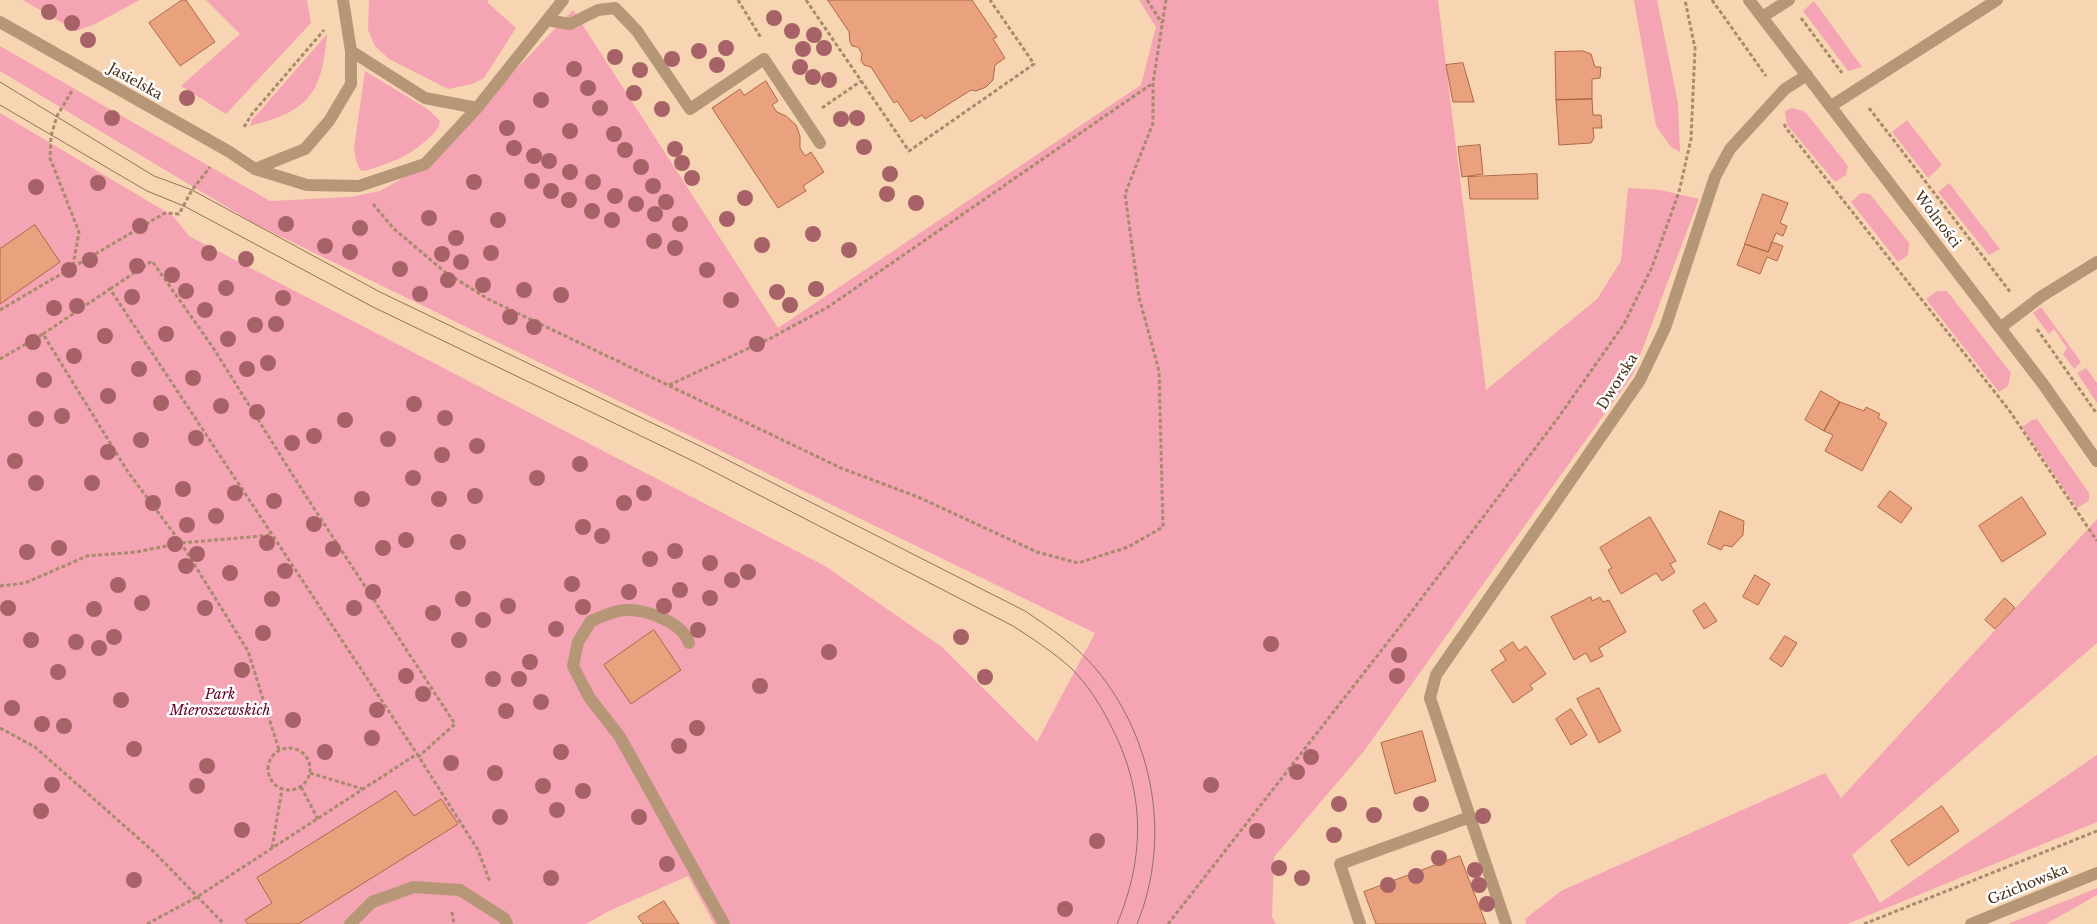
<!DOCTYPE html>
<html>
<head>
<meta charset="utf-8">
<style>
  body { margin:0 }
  canvas { display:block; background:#f8d5b2 }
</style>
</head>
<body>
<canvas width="2097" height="924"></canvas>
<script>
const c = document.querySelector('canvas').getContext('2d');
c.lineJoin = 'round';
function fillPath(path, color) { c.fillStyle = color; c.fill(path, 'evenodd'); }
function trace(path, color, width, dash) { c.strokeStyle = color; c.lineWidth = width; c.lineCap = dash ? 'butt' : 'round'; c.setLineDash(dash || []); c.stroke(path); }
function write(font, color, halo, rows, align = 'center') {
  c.font = font + ' "Libre Baskerville",serif'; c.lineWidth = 5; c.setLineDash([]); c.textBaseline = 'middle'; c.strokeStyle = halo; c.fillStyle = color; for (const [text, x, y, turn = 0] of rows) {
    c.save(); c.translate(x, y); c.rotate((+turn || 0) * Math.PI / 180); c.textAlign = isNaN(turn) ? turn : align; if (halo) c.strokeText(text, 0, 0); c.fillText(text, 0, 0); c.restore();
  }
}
fillPath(new Path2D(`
  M23,0h117l-47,25 -17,6z
  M206,0h101l4,23 -85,91 -45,-28 59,-52z
  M369,0h120l-2,2 29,26 -32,50 -12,6 -24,5 -59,-30 -14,-13 -7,-16z
  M1139,0h299l48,390 111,-91 24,-38 7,-73 32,2 39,9 -66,175 -269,377 -90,106 -2,60 4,7h-562l-26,-48 -79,35 -23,13h-586v-811l173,103 16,20 636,330 117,81 95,95 58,-109 -838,-408 -257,-154v-25l270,155 80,-4 30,-6 42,-24 151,-157 205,318 363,-243 15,-58z
  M1634,0h23l21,103 2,49 -9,-5 -15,-21z
  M1814,1l48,66 -14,4 -45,-60z
  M327,34c-5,61 -19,77 -77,92l2,-6z
  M365,71l64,39 11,11c-1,8 -5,11 -10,16 -21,20 -38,25 -65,34l-5,-1 -4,-10 -2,-12z
  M1792,108l11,3 4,3 41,52 -2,9 -11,7 -48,-57 -2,-14z
  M1907,120l35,45 -14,13 -36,-46z
  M1949,183l51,66 -11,6 -51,-63z
  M1861,193l9,1 39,49 -1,12 -10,7 -47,-60z
  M1937,291h10l64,82 -3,13 -9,6 -73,-93z
  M2041,307l40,55 -7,7 -11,-15 4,-6 -13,-19 -5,5 -16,-21z
  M2086,368l11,15v20l-20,-30z
  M2037,419l52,74v8l-12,7 -55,-81 10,-7z
  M2097,519v124l-245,212 28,48 217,-148v67l-250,102h-321l-1,-5 36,-28 264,-118 16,25z
  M2097,888v7l-51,29h-38z`), '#f4a4b3');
const building = new Path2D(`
  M182,0h4l29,42 -35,24 -31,-43z
  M828,0h144l25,37 -4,2 12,19 -10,7 -2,15 -7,7 -10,4 -5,-1 -46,29 -3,-4 -11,7 -14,-21 -3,2 -23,-36 -7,-2 -3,-5 1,-6 -4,-7 -6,-1 -2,-4 -1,-10z
  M1583,51l8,3 4,13h6l-1,11 -8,1v20l-36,1 -1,-48z
  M1463,63l11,39h-21l-7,-37z
  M766,81l12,20 -6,4 5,7 9,4 10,9 4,11v12l5,8 6,-4 13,20 -21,14 3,5 -28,17 -66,-100 28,-19 4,6z
  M1592,99l1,16h8l1,13h-9l1,10 -3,5 -32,2 -3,-45z
  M1480,145l3,29 -21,3 -4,-30z
  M1537,174l1,25h-68l-2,-22z
  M1763,194l25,9 -8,20 7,3 -4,10 -7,-3 -8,19 -23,-8z
  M35,225l25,37 -60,42v-55z
  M1772,242l11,4 -6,15 -10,-4 -7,17 -23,-9 8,-21 23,8z
  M1821,391l19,11 -16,29 -19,-11z
  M1840,402l24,9 2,-4 14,7 -2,4 9,5 -25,48 -37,-20 8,-16 -9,-4z
  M1890,491l22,17 -11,15 -23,-16z
  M2022,497l24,37 -44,28 -23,-36z
  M1720,511l24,10 -1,14 -11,12 -8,-2 -3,5 -13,-6z
  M1650,517l26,44 -6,3 5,8 -13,9 -6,-8 -35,21 -13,-24 4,-2 -12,-20z
  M1755,575l15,9 -12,21 -15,-8z
  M1591,597l1,4 8,-4 3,5 6,-2 17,32 -27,16 4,8 -12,6 -5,-9 -12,7 -23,-43z
  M2005,598l10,10 -20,21 -10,-9z
  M1705,603l12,18 -13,8 -11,-18z
  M654,630l27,40 -50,34 -27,-39z
  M1785,636l12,7 -15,24 -12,-8z
  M1513,642l6,9 7,-5 20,28 -16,11 3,4 -20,14 -22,-33 15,-10 -6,-9z
  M1599,688l22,43 -22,12 -22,-44z
  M1571,709l16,26 -16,10 -15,-26z
  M1422,731l14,50 -41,13 -14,-51z
  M396,791l18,25 27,-17 17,25 -160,100h-50l-3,-4 27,-17 -15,-25z
  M1942,806l17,25 -51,35 -17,-25z
  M1460,856l26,68h-110l-12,-32z
  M664,901l15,23h-36l-5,-7z`);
fillPath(building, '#eaa17d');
trace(building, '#ad6946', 1);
trace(new Path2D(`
  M738,0l23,38
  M806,0l103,151 125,-87 -44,-64
  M1147,0l15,23
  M1712,0l54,76
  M1801,18l41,55
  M822,108l39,-27
  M1869,108l142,185
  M1784,124l2,4 223,282 88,131
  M244,127l8,-13 72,-84
  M373,204l20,24 52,44 43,27 353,169 77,29 119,55 41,11 50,-16 35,-20 -4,-156 -20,-74 -14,-103 28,-71v-40l13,-83
  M73,266l6,-34 -29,-74 1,-22 6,-20 16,-27
  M110,289l42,-28 60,85 92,147 151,231 -37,33
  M0,310l165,-97 14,1 13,-24 18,-23
  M2037,329l60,85
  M43,334l67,-45 307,465
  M0,359l43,-25 85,138 53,71 67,108 31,99
  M669,385l102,-47 57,-31 325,-224
  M0,586l25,-3 62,-27 49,-4 45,-9 91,-8
  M0,728l35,19 119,105 70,72
  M268 769a21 21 0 1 1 42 0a21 21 0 1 1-42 0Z
  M310,773l53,16
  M301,787l17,32
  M272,848l10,-58
  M452,912l2,12
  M147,924l50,-27 220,-143 61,96 12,32
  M1168,924l241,-309 149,-197 66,-94 28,-57 27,-75 12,-53 4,-91 -10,-48
  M1864,924l233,-93`), '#a88a6c', 3, [4, 2.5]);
trace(new Path2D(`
  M1762,17l27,-17
  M547,20l23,4 28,-14 17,-2 22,23 53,78 74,-50 56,84
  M351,51l74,47 52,10
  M1831,106l166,-106
  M255,169l52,16 52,1 66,-22 52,-56 86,-108
  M2000,328l42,-32 55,-34
  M689,643c-6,-20 -41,-33 -61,-33 -11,-1 -26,7 -37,11l-13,21 -5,24 16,31 31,40 104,187
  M1430,698l76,226
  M350,924l22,-22 42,-15 46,3 44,28 3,6
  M1360,924l-20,-60 130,-47`), '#b59677', 12);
trace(new Path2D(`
  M0,22l228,129 27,18 50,-20 24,-28 22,-37v-33l-8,-51
  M1430,698l6,-23 204,-295 25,-52 50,-151 15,-28 55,-60 22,-14`), '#b59677', 12);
trace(new Path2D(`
  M1749,0l294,384 54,77
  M1971,924l126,-51`), '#b59677', 12);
trace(new Path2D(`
  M0,82l154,94 38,14 188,102 322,155 323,164c25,17 51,34 71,58 58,70 76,170 41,255
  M0,105l147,86 37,15 189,101 322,155 318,164c20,13 40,26 58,42 16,16 29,36 39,56 35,66 36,131 7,200`), '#8f7357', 1);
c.fillStyle = '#a76267';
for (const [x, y] of [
  [49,12],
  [774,18],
  [72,23],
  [792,31],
  [814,35],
  [88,40],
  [726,48],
  [824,48],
  [803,49],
  [699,51],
  [615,57],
  [672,59],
  [717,65],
  [800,67],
  [574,69],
  [640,70],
  [813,77],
  [829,80],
  [588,88],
  [634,93],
  [187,98],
  [541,100],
  [600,108],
  [662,109],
  [112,118],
  [857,118],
  [841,119],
  [507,128],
  [570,131],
  [614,134],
  [864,147],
  [514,148],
  [675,149],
  [625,150],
  [534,156],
  [549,161],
  [682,163],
  [641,167],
  [570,172],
  [890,174],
  [692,178],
  [532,181],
  [474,182],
  [593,182],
  [98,183],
  [653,186],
  [36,187],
  [551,191],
  [887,194],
  [615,196],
  [745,198],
  [569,200],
  [666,202],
  [916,203],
  [636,204],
  [592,211],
  [655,214],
  [429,218],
  [727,219],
  [498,220],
  [612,220],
  [286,224],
  [680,224],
  [140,226],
  [360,228],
  [813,234],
  [456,238],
  [654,241],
  [762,245],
  [325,246],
  [675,248],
  [849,250],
  [350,252],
  [209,253],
  [491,253],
  [442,254],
  [246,259],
  [90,260],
  [461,262],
  [137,266],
  [400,269],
  [69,270],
  [707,270],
  [172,275],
  [448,280],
  [483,285],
  [226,288],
  [816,289],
  [524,290],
  [186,291],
  [777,292],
  [420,294],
  [561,295],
  [132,297],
  [283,298],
  [731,300],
  [790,305],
  [77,306],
  [54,308],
  [205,310],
  [510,317],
  [276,324],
  [255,325],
  [534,327],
  [166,334],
  [105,336],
  [228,339],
  [33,342],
  [757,344],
  [74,356],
  [268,363],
  [139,369],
  [247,369],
  [193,378],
  [44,380],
  [108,396],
  [161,403],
  [414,404],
  [221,406],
  [257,412],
  [62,416],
  [445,418],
  [36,419],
  [345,420],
  [314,436],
  [196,438],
  [388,439],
  [141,440],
  [292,443],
  [477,446],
  [108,452],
  [442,455],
  [15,461],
  [580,464],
  [413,478],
  [537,478],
  [36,483],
  [92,483],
  [183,489],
  [235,493],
  [644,493],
  [475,496],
  [362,499],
  [439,499],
  [274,501],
  [153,503],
  [624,503],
  [216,516],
  [314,524],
  [187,525],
  [583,527],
  [602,536],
  [406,540],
  [458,542],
  [267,543],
  [175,544],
  [59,548],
  [383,548],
  [333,549],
  [675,551],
  [27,552],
  [197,554],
  [650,559],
  [710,563],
  [186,566],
  [285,571],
  [748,572],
  [230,573],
  [732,580],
  [572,584],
  [118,585],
  [680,590],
  [373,592],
  [629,592],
  [710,598],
  [272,599],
  [463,599],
  [142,603],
  [508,606],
  [664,606],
  [583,607],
  [8,608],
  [205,608],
  [354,608],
  [94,609],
  [433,613],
  [483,620],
  [556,629],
  [698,630],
  [263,633],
  [114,637],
  [961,637],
  [31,640],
  [459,640],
  [76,642],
  [1271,644],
  [99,648],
  [829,652],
  [1399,655],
  [530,662],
  [242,670],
  [58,672],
  [406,676],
  [1397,676],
  [985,677],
  [493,679],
  [519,679],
  [760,686],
  [423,694],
  [121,700],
  [541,702],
  [12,708],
  [377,710],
  [506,711],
  [293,720],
  [42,724],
  [64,726],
  [697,728],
  [372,738],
  [679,746],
  [134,749],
  [325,752],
  [561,752],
  [1311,757],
  [451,763],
  [207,766],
  [1297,772],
  [495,773],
  [52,785],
  [1211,785],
  [197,786],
  [543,786],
  [583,791],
  [1339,804],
  [1421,804],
  [557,810],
  [41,811],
  [1374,815],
  [1483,816],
  [500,817],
  [639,817],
  [242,830],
  [1257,831],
  [1334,835],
  [1097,841],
  [1439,858],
  [667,864],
  [1279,868],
  [1475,870],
  [1416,876],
  [551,878],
  [1302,878],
  [134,880],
  [1388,885],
  [1479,885],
  [1487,904],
  [1065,909]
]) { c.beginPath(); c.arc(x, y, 8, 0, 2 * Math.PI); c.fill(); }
write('14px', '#452e16', '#fdfdfd', [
  ["Jasielska",135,82,29],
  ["Wolności",1937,220,53],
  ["Dworska",1618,382,-58],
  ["Gzichowska",2028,885,-22]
]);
write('italic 14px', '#640429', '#fdfdfd', [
  ["Park",220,695],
  ["Mieroszewskich",220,711]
]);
</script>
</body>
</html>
